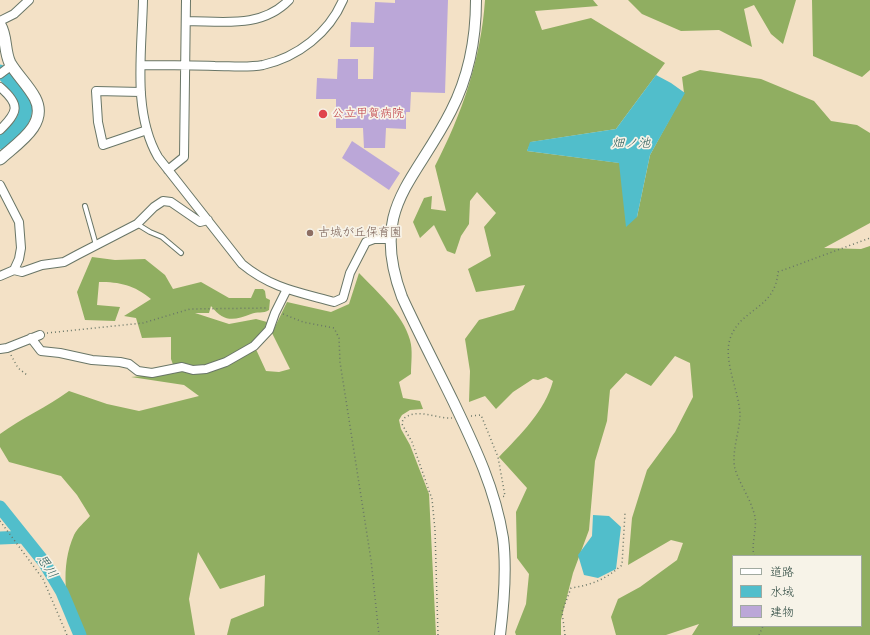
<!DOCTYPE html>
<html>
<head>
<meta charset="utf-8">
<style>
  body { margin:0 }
  #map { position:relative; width:870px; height:635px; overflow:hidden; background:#f3e1c6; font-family:Mynerve,"Klee One",sans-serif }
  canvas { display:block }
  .legend { position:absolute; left:732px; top:555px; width:130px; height:72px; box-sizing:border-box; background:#f7f3e8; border:1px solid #a1aaa0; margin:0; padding:5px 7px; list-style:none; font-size:12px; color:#1f3d34 }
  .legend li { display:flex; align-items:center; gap:8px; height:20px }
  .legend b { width:20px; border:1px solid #a1aaa0 }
</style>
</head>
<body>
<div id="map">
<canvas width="870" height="635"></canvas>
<ul class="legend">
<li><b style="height:5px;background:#fff"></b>道路</li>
<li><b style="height:11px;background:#51becb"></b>水域</li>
<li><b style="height:11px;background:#bba7d8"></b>建物</li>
</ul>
</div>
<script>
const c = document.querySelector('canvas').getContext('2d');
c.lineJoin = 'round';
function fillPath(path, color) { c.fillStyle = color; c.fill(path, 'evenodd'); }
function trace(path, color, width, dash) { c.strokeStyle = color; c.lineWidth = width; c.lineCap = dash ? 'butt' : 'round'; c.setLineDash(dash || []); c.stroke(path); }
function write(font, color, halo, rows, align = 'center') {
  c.font = font + ' Mynerve,"Klee One",sans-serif'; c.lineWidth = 3.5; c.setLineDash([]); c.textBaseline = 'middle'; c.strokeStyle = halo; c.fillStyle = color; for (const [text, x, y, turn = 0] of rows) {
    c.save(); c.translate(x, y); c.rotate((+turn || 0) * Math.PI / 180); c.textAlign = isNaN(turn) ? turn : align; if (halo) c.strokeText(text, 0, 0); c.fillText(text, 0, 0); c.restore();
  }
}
fillPath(new Path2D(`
  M485,0h108l5,6 -63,5 7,19 49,-12 74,45 -49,66 -85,13 -4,9 93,12 17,54 13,-62 34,-62 -2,-16 18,-7 61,9 53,22 17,20 26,4 13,8v90l-46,25 37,1 9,-3v389h-178l7,-11 -33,11h-50l-5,-18 7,-18 22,-12 37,-27 6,-17 -12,-3 -43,25 4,-47 15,-48 28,-38 18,-35 -3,-34 -15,-7 -24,30 -25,-13 -16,17 -3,31 -12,40 -6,69 -16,43 -12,47v15h-45l-1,-3 11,-28 3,-30 -12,-16 -1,-46 11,-24 -28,-31c21,-22 46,-46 54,-76l-7,-4 -8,3 -5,-1 -20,13 -17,17 -11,-13 -16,6 1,-31 -5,-32 14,-19 35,-10 11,-25 -49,7 -8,-23 23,-13 -7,-29 12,-14 -19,-21 -7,9 -1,23 -8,12 -6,18 -8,-3 -13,-26 -14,13 -7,-16 11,-24 8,-2 -1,13 15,2 -11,-45c27,-52 46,-107 50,-166zM733,556h128v70h-128z
  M628,0h168l-13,44 -12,-10 -17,-29 -10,4 8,38 -33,-17 -38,1 -39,-17z
  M812,0h58v70l-8,7 -49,-21z
  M92,257l23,3 30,-1 20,16 8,14 28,-7 28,16h22l4,-9h8l2,2 1,7 4,2 -1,10c-6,4 -12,1 -18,4 -18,7 -27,8 -40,-8l-2,7h-14l34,11 27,-5 11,3 -4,10 -9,13 12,26 13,1 11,-3 -18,-36 15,-31 44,10 18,-8 10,-31c18,19 44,41 51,67 3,10 1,23 1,34l-12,8 4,16 17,3 3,8 -13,1 -8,5 -3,5 2,9 9,16 19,49 7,141h-209l4,-16 33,-13 1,-31 -45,14 -22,-37 -9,47 6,36h-118c-12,-30 -17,-69 -3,-100 3,-7 11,-13 16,-19l-13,-21 -16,-19 -52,-14 -9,-15v-13c22,-16 47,-27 69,-43l38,13 32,7 60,-15 -15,-11 -53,-8 45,-4 -5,-14v-22l-29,1 -6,-20 -12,-2 27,-17c-17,-14 -31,-17 -52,-17l-2,23 23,2 -5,14 -30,-1 -8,-28z`), '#90ae61');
fillPath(new Path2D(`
  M656,75l15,8 14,10 -35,62 -13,62 -11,10 -7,-64 -92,-12 3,-9 86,-13z
  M593,515l16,1 12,11 -5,42 -18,9 -14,-3 -6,-20 14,-19z`), '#51becb');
trace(new Path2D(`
  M0,71c30,30 38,44 0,72
  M0,507l44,55 18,30 18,43
  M0,538l24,-1`), '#51becb', 13);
fillPath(new Path2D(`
  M395,0h53l-3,93 -34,-1 -1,20h-4v17l-20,-1 -1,20h-21l-1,-20h-27v-29h-20l1,-21 20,1 1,-20h20v20h15l1,-32h-24l1,-25 23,1 1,-21 20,1z
  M352,141l48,32 -11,17 -47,-32z`), '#bba7d8');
const service = new Path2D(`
  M85,206l11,39
  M137,224l13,8 12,5 19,16`);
const minor = new Path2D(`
  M143,0c-1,51 -11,112 15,157l84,107c29,24 56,28 92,38l9,-4 7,-25 16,-31 8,-3h16
  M0,21l14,-7 15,-14
  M186,21c36,0 75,8 103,-21
  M141,65c25,0 49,0 74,1 16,0 32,2 48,-1 35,-8 66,-32 80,-65
  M0,74l12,-9
  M0,87c21,18 18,25 0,43
  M141,92l-45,-1 2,31 5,23 44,-15
  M168,170l16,-13 2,-157
  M0,185l19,37 2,26 -2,11 -5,11 -14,6
  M14,270l8,2 20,-7 22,-3 13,-7 60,-31 17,-17 9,-6 8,1 29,20 8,-2
  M31,338l10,13 19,2 32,7 28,2 9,2 9,7 14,2 30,-6 11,3 13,-1 20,-7 28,-16 15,-16 6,-17 12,-24
  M0,349l7,-1 33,-13`);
const tertiary = new Path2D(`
  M476,0c0,39 -7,76 -25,111 -37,73 -82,97 -49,186 16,35 34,69 51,104 21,44 42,87 50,137 4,32 1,65 -3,97`);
const secondary = new Path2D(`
  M0,25c7,11 4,26 10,38 7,12 18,22 25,35 14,27 -19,46 -35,61`);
trace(service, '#697667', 6);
trace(minor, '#697667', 10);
trace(tertiary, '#697667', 12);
trace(secondary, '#697667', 13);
trace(new Path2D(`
  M283,314l20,8 31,6 5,10 1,24 31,198 8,75
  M47,333l96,-10 47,-14 78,-1
  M11,355l7,13 9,7
  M471,416l10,-1 17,42 7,39 -3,1
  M0,521l43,58 24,56
  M754,556c-3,-13 3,-26 1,-39 -4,-18 -15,-32 -20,-48 -4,-17 5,-38 5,-55 -1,-23 -17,-53 -10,-75 10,-31 45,-29 48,-67l92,-34
  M438,635l-3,-105 -3,-31 -20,-57 -10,-18 1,-5c15,-12 32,0 49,-1
  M565,635l-3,-23 9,-24c21,-3 35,-9 51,-23l3,-52
  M759,635l4,-9`), '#697667', 1.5, [1, 3]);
trace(service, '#fff', 4);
trace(minor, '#fff', 8);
trace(tertiary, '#fff', 10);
trace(secondary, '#fff', 11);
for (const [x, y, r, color] of [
  [323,114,5,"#e0444e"],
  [310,233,4,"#8d6e63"]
]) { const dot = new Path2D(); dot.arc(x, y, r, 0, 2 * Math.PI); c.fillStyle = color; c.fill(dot); trace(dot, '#f7f3e8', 1.5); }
write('12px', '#be3a42', '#f7f3e8', [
  ["公立甲賀病院",332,114]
], 'left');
write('12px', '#785e54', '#f7f3e8', [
  ["古城が丘保育園",318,233]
], 'left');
write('italic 13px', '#2c5d5a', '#f7f3e8', [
  ["畑ノ池",631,144],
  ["思川",46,567,56]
]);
</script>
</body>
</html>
